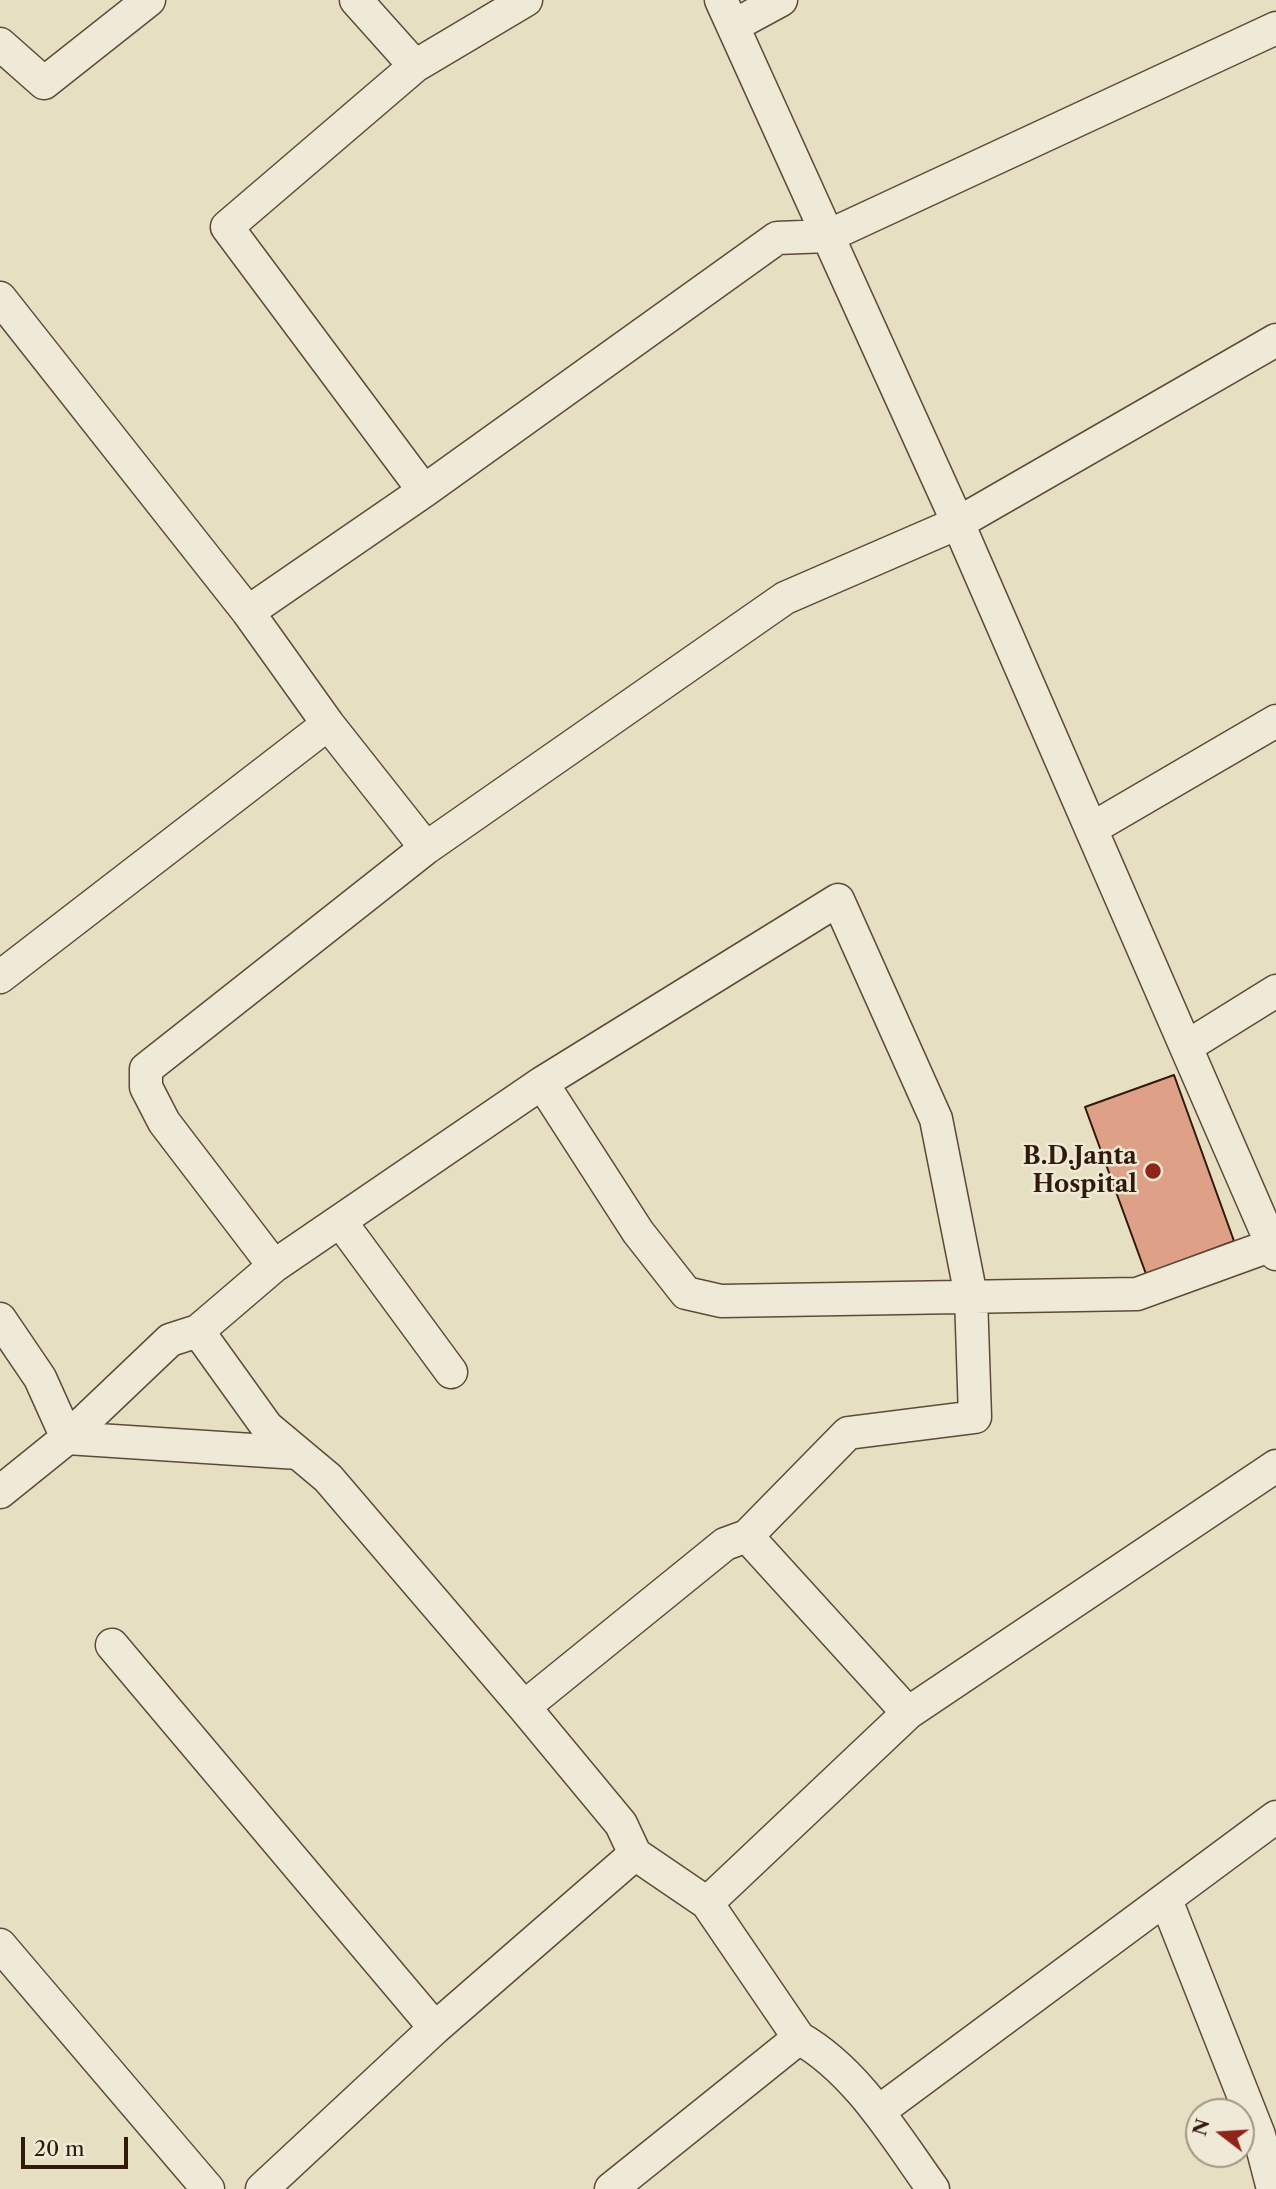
<!DOCTYPE html>
<html>
<head>
<meta charset="utf-8">
<style>
  body { margin:0 }
  #map { position:relative; width:1276px; height:2189px; overflow:hidden; background:#e7dfc2; font-family:"Libre Caslon Text",serif }
  canvas { display:block }
  .north { position:absolute; left:1185px; top:2098px; width:70px; height:70px; box-sizing:border-box; background:#efead7; border:2px solid #a39685; border-radius:50%; rotate:287deg; font-size:19px; font-weight:700; line-height:28px; text-align:center; color:#31190b }
  .north::after { content:''; display:block; margin:auto; width:24px; height:32px; background:#8f2418; clip-path:polygon(50% 0,100% 100%,50% 72%,0 100%) }
  .scale { position:absolute; left:21px; top:2137px; width:107px; height:32px; box-sizing:border-box; border:4px solid #31190b; border-top:0; padding-left:9px; font-size:21px; line-height:24px; white-space:nowrap; color:#31190b; -webkit-text-stroke:5px #efead7; paint-order:stroke }
</style>
</head>
<body>
<div id="map">
<canvas width="1276" height="2189"></canvas>
<div class="north">N</div>
<div class="scale">20 m</div>
</div>
<script>
const c = document.querySelector('canvas').getContext('2d');
c.lineJoin = 'round';
function fillPath(path, color) { c.fillStyle = color; c.fill(path, 'evenodd'); }
function trace(path, color, width, dash) { c.strokeStyle = color; c.lineWidth = width; c.lineCap = dash ? 'butt' : 'round'; c.setLineDash(dash || []); c.stroke(path); }
function write(font, color, halo, rows, align = 'center') {
  c.font = font + ' "Libre Caslon Text",serif'; c.lineWidth = 5; c.setLineDash([]); c.textBaseline = 'middle'; c.strokeStyle = halo; c.fillStyle = color; for (const [text, x, y, turn = 0] of rows) {
    c.save(); c.translate(x, y); c.rotate((+turn || 0) * Math.PI / 180); c.textAlign = isNaN(turn) ? turn : align; if (halo) c.strokeText(text, 0, 0); c.fillText(text, 0, 0); c.restore();
  }
}
const building = new Path2D(`
  M1174,1075l60,166 -88,33 -61,-167z`);
fillPath(building, '#dea187');
trace(building, '#31190b', 2);
const street = new Path2D(`
  M356,0l59,66 111,-66
  M721,0l237,523 318,731
  M733,26l48,-26
  M0,44l44,39 105,-83
  M415,66l-188,161 197,264
  M0,298l248,314 80,112 98,124
  M248,612l176,-121 353,-253 51,-2 448,-208
  M1091,829l185,-108
  M0,977l328,-253
  M1186,1047l90,-56
  M542,1083l96,149 48,61 35,8 416,-7 135,-49
  M340,1221l111,151
  M274,1266l-110,-144 -18,-35v-18l280,-221 359,-250 173,-75 318,-183
  M0,1319l40,59 27,60 231,15
  M198,1331l69,96 61,51 196,229 97,117 14,30 72,49 92,135c58,33 96,98 134,151
  M0,1492l67,-54 103,-98 28,-9 76,-65 268,-183 296,-183 98,219 35,177 4,121 -127,16 -101,103 -22,8 -201,163
  M747,1536l161,177
  M112,1645l323,383
  M1166,1900l93,235 14,54
  M707,1903l201,-190 368,-247
  M0,1945l208,244
  M878,2112l398,-295
  M262,2189l173,-161 200,-174
  M611,2189l188,-151`);
trace(street, '#5e4a39', 35);
trace(street, '#efead7', 32);
for (const [x, y, r, color] of [
  [1153,1171,9,"#8f2418"]
]) { const dot = new Path2D(); dot.arc(x, y, r, 0, 2 * Math.PI); c.fillStyle = color; c.fill(dot); trace(dot, '#efead7', 2.5); }
write('bold 24px', '#31190b', '#efead7', [
  ["B.D.Janta",1137,1157],
  ["Hospital",1137,1185]
], 'right');
</script>
</body>
</html>
